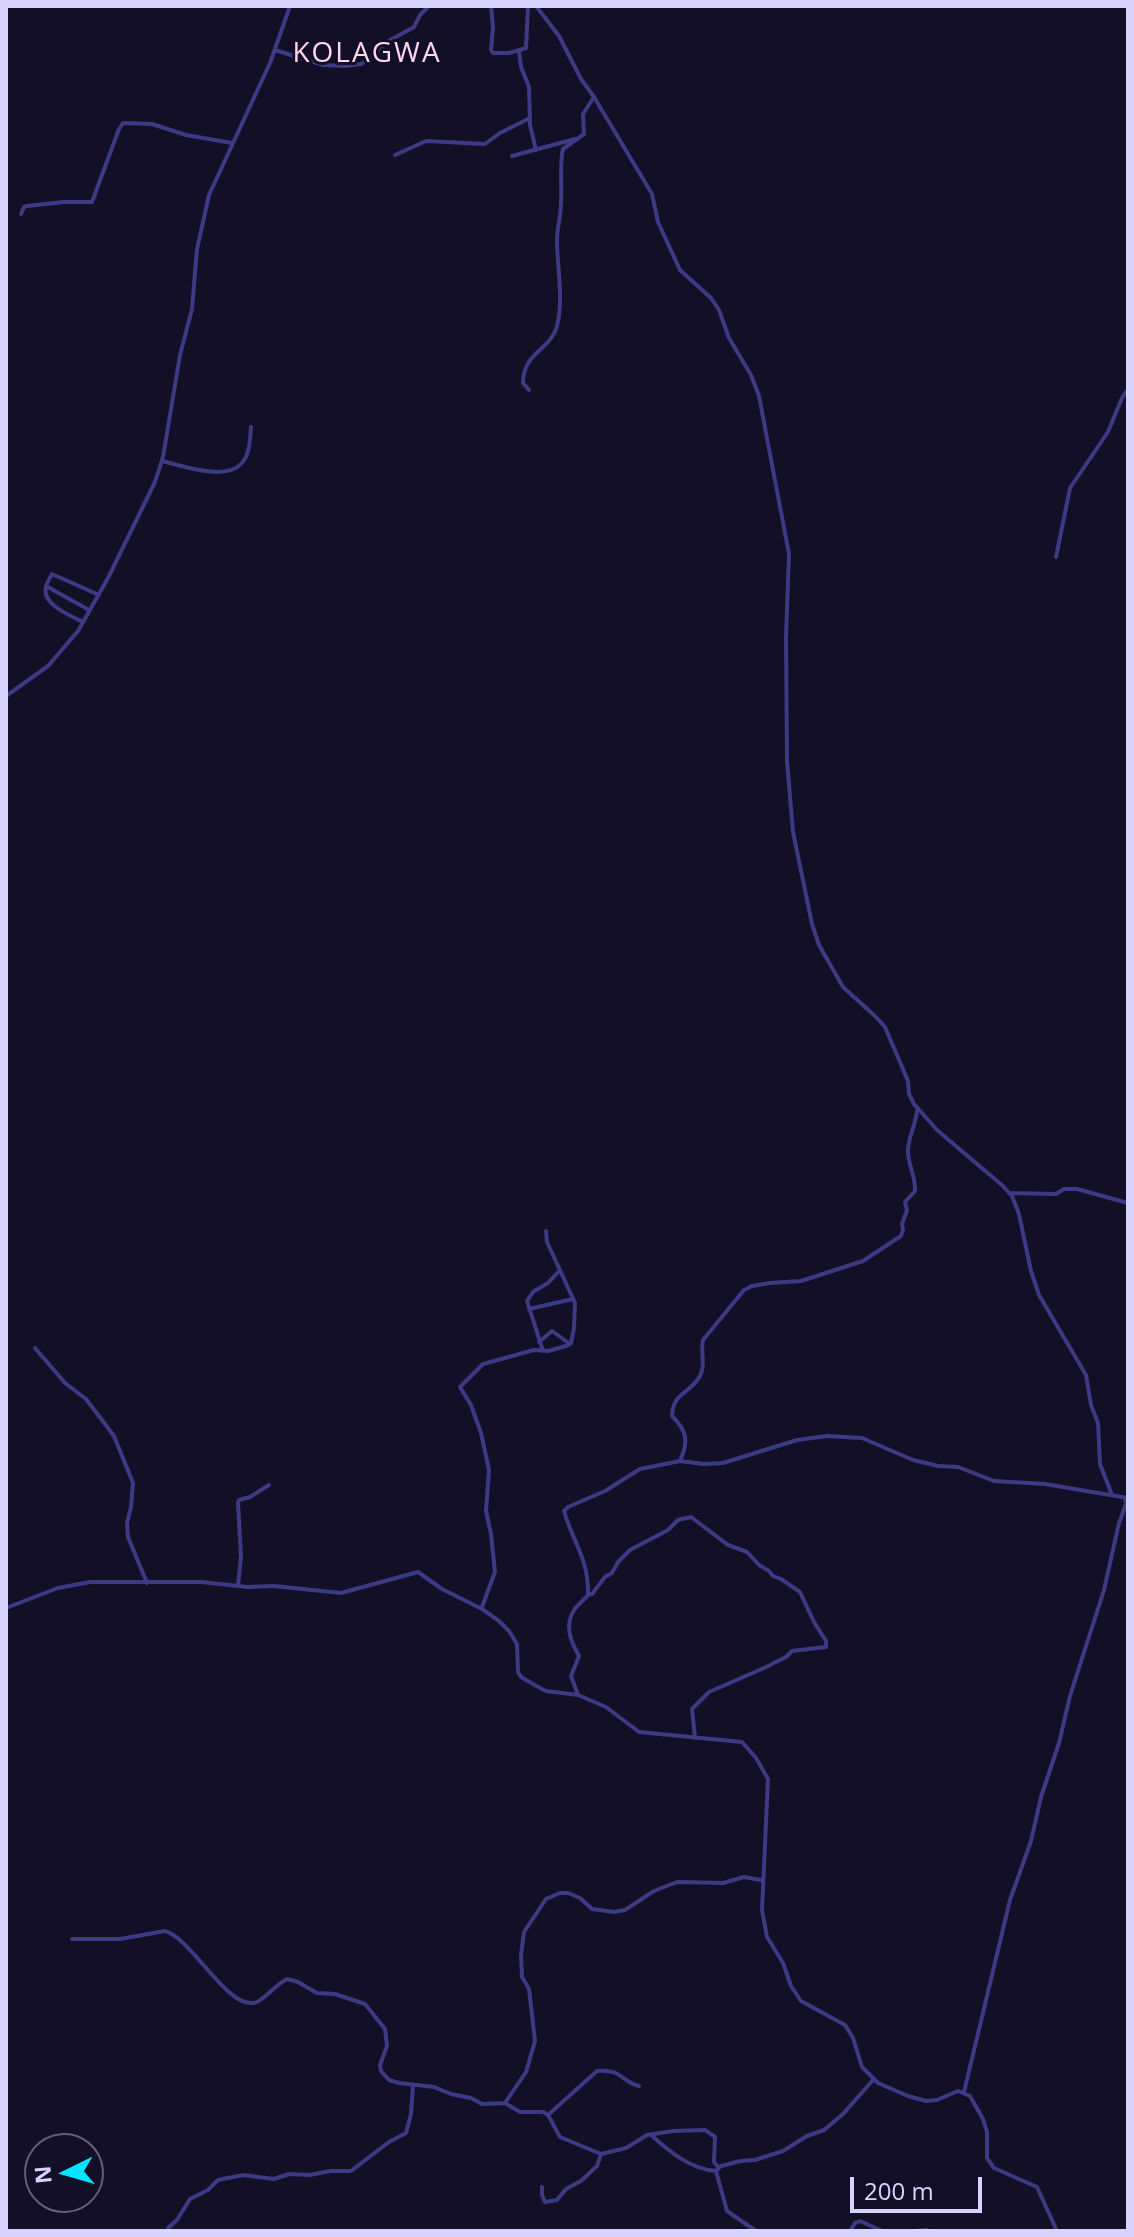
<!DOCTYPE html>
<html>
<head>
<meta charset="utf-8">
<style>
  body { margin:0 }
  #map { position:relative; width:1134px; height:2237px; overflow:hidden; background:#130f26; font-family:"Open Sans",sans-serif }
  canvas { display:block }
  .frame { position:absolute; inset:0; border:8px solid #d9d4ff; pointer-events:none }
  .north { position:absolute; left:24px; top:2133px; width:80px; height:80px; box-sizing:border-box; background:#130f26; border:2px solid #625e7d; border-radius:50%; rotate:265deg; font-size:22px; font-weight:700; line-height:32px; text-align:center; color:#d9d4ff }
  .north::after { content:''; display:block; margin:auto; width:28px; height:36px; background:#00e5ff; clip-path:polygon(50% 0,100% 100%,50% 72%,0 100%) }
  .scale { position:absolute; left:850px; top:2177px; width:132px; height:36px; box-sizing:border-box; border:4px solid #d9d4ff; border-top:0; padding-left:10px; font-size:24px; line-height:28px; white-space:nowrap; color:#d9d4ff; -webkit-text-stroke:6px #130f26; paint-order:stroke }
</style>
</head>
<body>
<div id="map">
<canvas width="1134" height="2237"></canvas>
<div class="frame"></div>
<div class="north">N</div>
<div class="scale">200 m</div>
</div>
<script>
const c = document.querySelector('canvas').getContext('2d');
c.lineJoin = 'round';
function trace(path, color, width, dash) { c.strokeStyle = color; c.lineWidth = width; c.lineCap = dash ? 'butt' : 'round'; c.setLineDash(dash || []); c.stroke(path); }
function write(font, color, halo, rows, align = 'center') {
  c.font = font + ' "Open Sans",sans-serif'; c.lineWidth = 6; c.setLineDash([]); c.textBaseline = 'middle'; c.strokeStyle = halo; c.fillStyle = color; for (const [text, x, y, turn = 0] of rows) {
    c.save(); c.translate(x, y); c.rotate((+turn || 0) * Math.PI / 180); c.textAlign = isNaN(turn) ? turn : align; if (halo) c.strokeText(text, 0, 0); c.fillText(text, 0, 0); c.restore();
  }
}
trace(new Path2D(`
  M491,6l2,21 -2,23 2,3h16l17,-5 2,-42
  M536,6l23,30 22,43 13,18 58,97 6,28 22,48 31,28 8,12 10,28 22,37 8,21 30,158 -3,83 1,124 6,71 19,92 7,21 24,42 32,29 10,11 23,54 1,13 5,10 23,26 66,56 9,10 7,18 12,57 8,24 47,80 5,30 7,18 2,41 12,31
  M275,50l48,15 23,1 15,-2 9,-5 15,-16 29,-16 6,-12 9,-9
  M519,51l2,16 8,20 1,38 6,25
  M395,155l31,-14 59,3 15,-11 30,-15
  M512,156l63,-17
  M21,214l3,-7 3,-1 37,-4h28l27,-73 4,-6 29,1 34,11 46,8
  M529,390l-6,-7c0,-31 28,-33 34,-57 7,-28 0,-58 0,-86 0,-12 4,-25 4,-37 1,-16 -1,-33 1,-49l1,-5 21,-15 -1,-20 11,-17
  M162,461c21,5 63,20 79,3 9,-9 9,-25 10,-37
  M1056,557l14,-69 38,-56 14,-34 6,-9
  M46,586l43,24
  M83,622c-12,-6 -42,-18 -37,-35 1,-5 4,-9 6,-13l47,21
  M6,696l42,-30 30,-35 30,-53 47,-96 8,-25 17,-102 12,-46 5,-60 12,-54 61,-132 20,-57
  M1009,1193l47,1 8,-5h13l51,14
  M529,1309l44,-10
  M539,1342l13,-11 18,13
  M35,1348l30,35 21,16 28,37 19,47 -2,24 -4,16 1,14 19,46
  M543,1351l-16,-50 6,-9 15,-9 12,-13
  M680,1461c9,-20 7,-30 -8,-45 1,-23 15,-21 26,-37 9,-12 2,-25 5,-39l41,-50 8,-4 18,-3 31,-2 62,-20 38,-25 2,-6 -1,-6 5,-14 -2,-8 10,-11c1,-15 -7,-25 -7,-40 0,-14 8,-27 9,-40
  M238,1586l3,-29 -3,-54 1,-3 11,-3 19,-12
  M588,1595l4,-1 13,-17 7,-4 6,-11 12,-12 38,-20 10,-10 13,-3 37,28 19,7 12,13 10,6 4,5 8,3 19,13 14,30 12,19v6l-34,4 -6,6 -22,11 -55,24 -17,17 3,29
  M482,1607l13,-35 -4,-38 -5,-23 3,-41 -8,-37 -10,-28 -11,-18 23,-23 51,-14 14,1 18,-5 5,-3 3,-15 1,-25 -28,-61 -1,-11
  M6,1608l52,-20 32,-6h111l47,5 26,-1 67,7 77,-21 24,17 40,20 17,12 10,10 8,13 1,28 3,5 19,11 6,3 32,4 28,12 33,25 103,10 14,16 12,21 -6,131 5,27 16,26 8,23 10,15 44,24 8,13 9,29 16,16 30,13 18,5 11,-1 21,-9 12,5 13,23 4,13v26l7,10 43,19 20,44
  M578,1695l-7,-19 8,-20c-8,-14 -15,-30 -5,-46 3,-5 10,-10 14,-15 1,-36 -15,-52 -24,-84l4,-4 37,-16 35,-22 40,-8 24,3 19,-1 74,-23 30,-4 35,2 51,22 25,6 20,1 36,14 51,3 83,14
  M72,1939h48l45,-8c28,8 64,82 92,71 9,-4 18,-17 30,-23l11,3 19,11 18,1 30,10 20,25 2,17 -7,19 1,6 8,9 10,3 35,4 17,7 20,4 11,6 23,-1 15,9h23l5,3 12,22 41,17 25,-6 21,-13 26,-4 32,-1 10,7 -1,25 4,5 22,-6 15,-1 28,-9 24,-15 17,-6 19,-16 30,-34
  M964,2092l46,-192 21,-59 10,-44 18,-54 11,-47 34,-106 15,-67 7,-19 -1,-6
  M505,2103l21,-31 9,-31 -6,-52 -7,-12 -1,-22 3,-23 22,-33 14,-6h8l12,5 12,11 22,3 11,-2 29,-19 23,-9 46,1 21,-6 17,3
  M548,2115l49,-44c26,-2 23,10 42,15
  M651,2135c19,17 39,34 65,36l3,-3
  M716,2171l11,40 29,20
  M542,2187v8l3,7 12,-2 9,-11 15,-8 16,-15 4,-12
  M168,2228l9,-8 13,-21 18,-9 10,-10 25,-5 31,4 15,-5 21,1 20,-4h21l38,-29 17,-9 5,-19 2,-29
  M850,2231l5,-8 5,-2 22,10
  M915,2231l12,-1
  M926,2231h19`), '#3d3a85', 4);
c.letterSpacing = '2px';
write('28px', '#ffd6f0', '#130f26', [
  ["KOLAGWA",367,54]
]);
c.letterSpacing = '0px';
</script>
</body>
</html>
